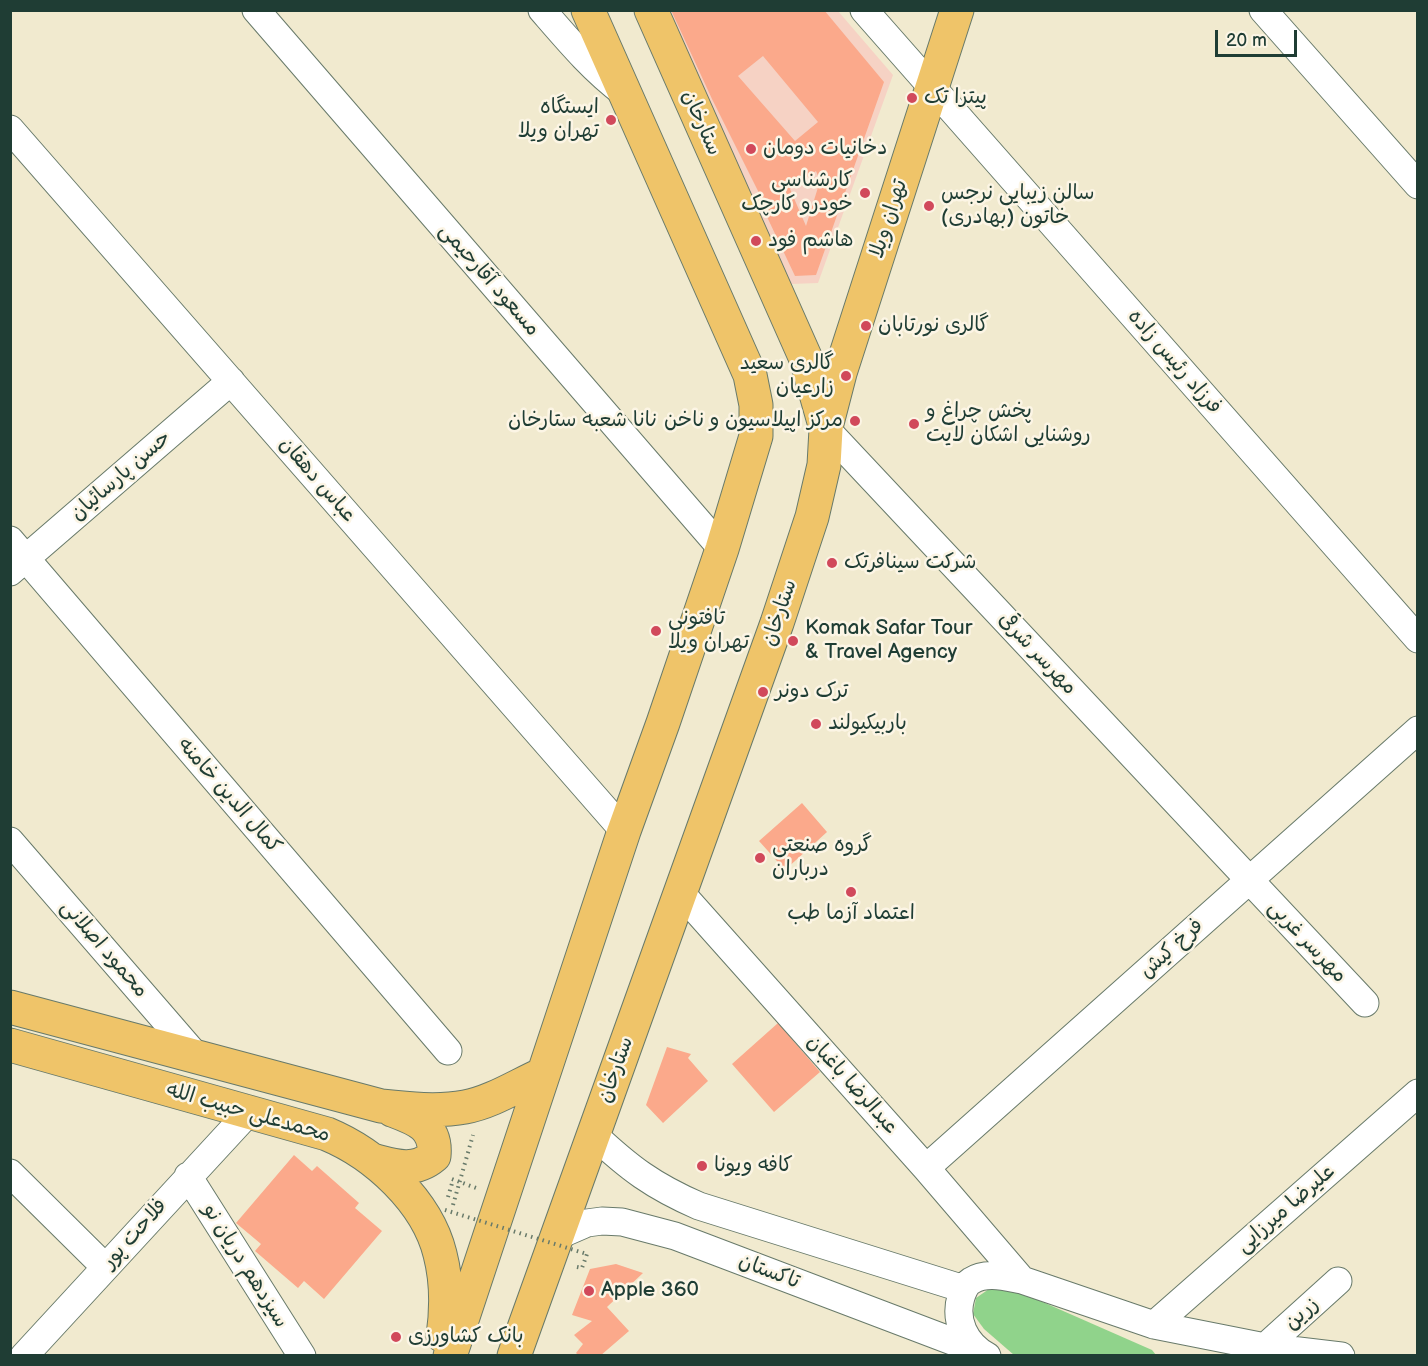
<!DOCTYPE html>
<html>
<head>
<meta charset="utf-8">
<style>
  body { margin:0 }
  #map { position:relative; width:1428px; height:1366px; overflow:hidden; background:#f1eacf; font-family:"Balsamiq Sans",sans-serif }
  canvas { display:block }
  .frame { position:absolute; inset:0; border:12px solid #1f3d34; pointer-events:none }
  .scale { position:absolute; left:1215px; top:30px; width:82px; height:27px; box-sizing:border-box; border:3px solid #1f3d34; border-top:0; padding-left:8px; font-size:18px; line-height:21px; white-space:nowrap; color:#1f3d34; -webkit-text-stroke:4px #fcf5e5; paint-order:stroke }
</style>
</head>
<body>
<div id="map">
<canvas width="1428" height="1366"></canvas>
<div class="frame"></div>
<div class="scale">20 m</div>
</div>
<script>
const c = document.querySelector('canvas').getContext('2d');
c.lineJoin = 'round';
function fillPath(path, color) { c.fillStyle = color; c.fill(path, 'evenodd'); }
function trace(path, color, width, dash) { c.strokeStyle = color; c.lineWidth = width; c.lineCap = dash ? 'butt' : 'round'; c.setLineDash(dash || []); c.stroke(path); }
function write(font, color, halo, rows, align = 'center') {
  c.font = font + ' "Balsamiq Sans","Playpen Sans Arabic",sans-serif'; c.lineWidth = 5; c.setLineDash([]); c.textBaseline = 'middle'; c.strokeStyle = halo; c.fillStyle = color; for (const [text, x, y, turn = 0] of rows) {
    c.save(); c.translate(x, y); c.rotate((+turn || 0) * Math.PI / 180); c.textAlign = isNaN(turn) ? turn : align; if (halo) c.strokeText(text, 0, 0); c.fillText(text, 0, 0); c.restore();
  }
}
fillPath(new Path2D(`
  M665,11h173l55,64 -75,208 -27,1z`), '#f6d2c4');
fillPath(new Path2D(`
  M1004,1285l148,65 4,5h-142l-30,-26 -11,-15 3,-16 13,-9z`), '#90d38b');
fillPath(new Path2D(`
  M671,10h153l60,72 -68,193 -21,1 -35,-74 3,-1 -51,-102zM763,56l55,66 -23,19 -57,-65zM816,171l4,10 -14,45 -16,-37z
  M802,803l25,29 -42,38 -26,-29z
  M778,1023l42,49 -46,40 -42,-48z
  M667,1047l24,7 -3,4 20,23 -45,42 -17,-18z
  M294,1155l18,16 5,-5 42,37 -4,5 27,23 -58,68 -20,-18 -6,7 -43,-37 6,-7 -25,-21z
  M616,1264l27,9 -36,34 22,24 -29,25h-21l-3,-3 7,-9 -9,-9 18,-14 -20,-6 18,-46z`), '#fba98b');
const minor = new Path2D(`
  M256,10l466,539
  M542,10c26,30 51,60 82,83
  M864,10l554,629
  M1263,10l155,175
  M10,129l614,702
  M826,429l539,574
  M10,540l438,511
  M10,572l221,-191
  M10,841l187,216
  M680,892l246,276 96,112
  M593,1134c36,34 60,52 106,72l265,83
  M926,1168l492,-438
  M10,1173l95,94
  M188,1176l114,180
  M557,1236l30,-13 15,-2 20,1 53,14 303,115
  M1154,1325l264,-232
  M1265,1347l73,-66
  M24,1356l224,-243
  M987,1356c-22,-12 -33,-36 -26,-59 2,-6 5,-13 10,-16 15,-10 35,-4 51,-1l132,45 111,22 76,9`);
const major = new Path2D(`
  M826,427l14,-54 117,-363
  M10,1007l371,99c28,3 57,6 84,1 27,-5 53,-22 78,-33
  M10,1045l317,89c48,20 100,67 113,120 7,27 7,54 3,82
  M372,1160c23,6 42,13 62,-4 3,-30 -18,-37 -42,-46
  M450,1356l174,-525 39,-108 59,-174 34,-113v-31l-6,-30 -162,-365
  M514,1356l263,-733 35,-106 12,-52 2,-36 -20,-70 -155,-349`);
trace(minor, '#687a6a', 29);
trace(major, '#687a6a', 35);
trace(new Path2D(`
  M452,1179l24,9
  M448,1197l5,-17
  M453,1205l20,-70
  M577,1267l5,1 5,-14`), '#687a6a', 4, [1.5, 4.5]);
trace(minor, '#fff', 27);
trace(major, '#efc469', 33);
trace(new Path2D(`
  M445,1210l142,44`), '#687a6a', 4, [1.5, 4.5]);
for (const [x, y, r, color] of [
  [912,98,6,"#d1495b"],
  [611,120,6,"#d1495b"],
  [751,149,6,"#d1495b"],
  [865,193,6,"#d1495b"],
  [929,206,6,"#d1495b"],
  [756,241,6,"#d1495b"],
  [866,326,6,"#d1495b"],
  [846,376,6,"#d1495b"],
  [855,421,6,"#d1495b"],
  [914,424,6,"#d1495b"],
  [832,563,6,"#d1495b"],
  [656,631,6,"#d1495b"],
  [793,641,6,"#d1495b"],
  [763,692,6,"#d1495b"],
  [816,724,6,"#d1495b"],
  [760,858,6,"#d1495b"],
  [851,892,6,"#d1495b"],
  [702,1166,6,"#d1495b"],
  [589,1291,6,"#d1495b"],
  [396,1337,6,"#d1495b"]
]) { const dot = new Path2D(); dot.arc(x, y, r, 0, 2 * Math.PI); c.fillStyle = color; c.fill(dot); trace(dot, '#fcf5e5', 2); }
write('21px', '#1f3d34', '#fcf5e5', [
  ["پیتزا تک",924,98],
  ["ایستگاه",599,108,"right"],
  ["تهران ویلا",599,132,"right"],
  ["دخانیات دومان",763,149],
  ["کارشناسی",853,181,"right"],
  ["خودرو کارچک",853,205,"right"],
  ["سالن زیبایی نرجس",941,194],
  ["خاتون (بهادری)",941,218],
  ["هاشم فود",768,241],
  ["گالری نورتابان",878,326],
  ["گالری سعید",834,364,"right"],
  ["زارعیان",834,388,"right"],
  ["پخش چراغ و",926,412],
  ["روشنایی اشکان لایت",926,436],
  ["مرکز اپیلاسیون و ناخن نانا شعبه ستارخان",843,421,"right"],
  ["شرکت سینافرتک",844,563],
  ["تافتونی",668,619],
  ["تهران ویلا",668,643],
  ["Komak Safar Tour",805,629],
  ["& Travel Agency",805,653],
  ["ترک دونر",775,692],
  ["باربیکیولند",828,724],
  ["گروه صنعتی",772,846],
  ["درباران",772,870],
  ["اعتماد آزما طب",851,914,"center"],
  ["کافه ویونا",714,1166],
  ["Apple 360",601,1291],
  ["بانک کشاورزی",408,1337]
], 'left');
write('21px', '#1f3d34', '#fcf5e5', [
  ["ستارخان",701,123,66],
  ["تهران ویلا",889,219,-72],
  ["مسعود آقارحیمی",489,280,49],
  ["فرزاد رئیس زاده",1174,362,49],
  ["حسن پارسائیان",121,476,-41],
  ["عباس دهقان",317,480,49],
  ["ستارخان",780,613,-71],
  ["مهرسر شرقی",1037,654,47],
  ["کمال الدین خامنه",229,796,49],
  ["مهرسر غربی",1307,942,47],
  ["محمود اصلانی",104,949,49],
  ["فرخ کیش",1172,949,-42],
  ["ستارخان",616,1070,-70],
  ["عبدالرضا باغبان",852,1085,48],
  ["محمدعلی حبیب الله",248,1113,16],
  ["علیرضا میرزایی",1286,1209,-41],
  ["فلاحت پور",135,1234,-48],
  ["سیزدهم دریان نو",245,1266,58],
  ["تاکستان",769,1272,21],
  ["زرین",1302,1314,-42]
]);
</script>
</body>
</html>
